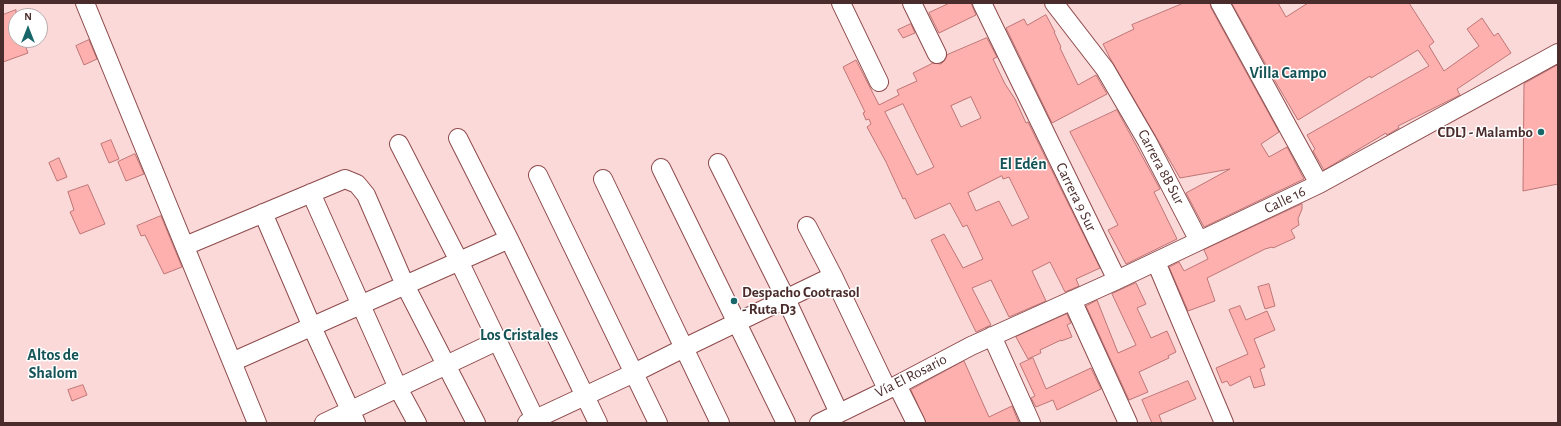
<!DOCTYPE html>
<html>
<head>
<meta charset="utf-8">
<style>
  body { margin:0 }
  #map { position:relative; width:1561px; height:426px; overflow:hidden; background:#fad9d8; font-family:"Alegreya Sans",sans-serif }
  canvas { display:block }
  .frame { position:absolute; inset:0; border:4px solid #4b2c2c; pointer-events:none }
  .north { position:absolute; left:8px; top:8px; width:40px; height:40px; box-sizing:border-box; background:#fff; border:1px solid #b7abab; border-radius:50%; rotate:0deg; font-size:11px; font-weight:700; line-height:16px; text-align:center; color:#4b2c2c }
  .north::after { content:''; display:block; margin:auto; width:14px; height:18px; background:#17666a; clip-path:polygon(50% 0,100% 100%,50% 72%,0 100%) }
</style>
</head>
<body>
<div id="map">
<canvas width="1561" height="426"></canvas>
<div class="frame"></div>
<div class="north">N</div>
</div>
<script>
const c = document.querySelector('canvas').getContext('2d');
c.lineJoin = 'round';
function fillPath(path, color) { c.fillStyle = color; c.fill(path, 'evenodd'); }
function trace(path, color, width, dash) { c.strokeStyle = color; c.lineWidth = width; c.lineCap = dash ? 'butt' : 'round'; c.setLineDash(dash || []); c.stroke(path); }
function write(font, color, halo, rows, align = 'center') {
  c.font = font + ' "Alegreya Sans",sans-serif'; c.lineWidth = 3; c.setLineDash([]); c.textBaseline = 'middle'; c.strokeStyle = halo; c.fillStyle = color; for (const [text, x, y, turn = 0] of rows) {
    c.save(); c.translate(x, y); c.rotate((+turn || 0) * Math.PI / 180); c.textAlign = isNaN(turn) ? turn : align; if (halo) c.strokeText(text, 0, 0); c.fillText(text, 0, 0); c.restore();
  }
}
const building = new Path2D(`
  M950,3h21l5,12 -37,18 -10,-20z
  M1184,3h26l1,5 68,124 -18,12 8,13 18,-10 17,32 -100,48 -18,-34 44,-24 -50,9 -70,-120 -7,-14 31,-15 -2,-4z
  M1232,3h46l8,14 22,-14h101l25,39 -5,4 15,25 35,-25 -12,-17 15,-11 12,18 4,-3 13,20 -54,36 3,6 -62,31 1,2 -12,7 -1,-2 -62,37 -11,-19 2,-2 -8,-14 122,-69 -11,-16 -47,28 -1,-2 -72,44 -23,-39z
  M16,10v30h7l5,13 -25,9v-47z
  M1046,15l9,17h-1l7,15 -1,1 18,37 18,-10 11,19 -55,29 -46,-95 18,-9 3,6z
  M911,24l4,9 -12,5 -5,-8z
  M987,38l10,19 -4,2 12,25 10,15 11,24 2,-1 72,146 -24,11 3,7 -14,6 -15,-30 -18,9 14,30 -37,16 -18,-37 -19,8 19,37 -15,7 -45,-92 13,-6 19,34 20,-9 -16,-34 -4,2 -13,-24 -35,16 -10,-21 -2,1 -17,-37 -19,-35 4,-3 -2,-5 -3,1 -3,-7 2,-1 -22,-45 13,-7 23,45 20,-10 -2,-5 20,-9 -4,-8 20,-10 8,1 4,-4 2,-5zM971,97l10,21 -20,9 -10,-21zM903,104l31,63 -17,8 -32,-63zM1002,176l1,3 6,-2 20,41 -17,8 -13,-25 -23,10 -8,-18z
  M89,40l8,19 -13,6 -8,-19z
  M1558,65v119l-35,7 1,-107z
  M1117,110l43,79 -6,3 23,47 -51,25 -18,-34 10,-5 -48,-93z
  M111,140l8,19 -10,4 -8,-19z
  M135,154l9,20 -18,7 -8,-19z
  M59,158l8,19 -10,4 -8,-18z
  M88,185l17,39 -25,10 -10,-22 4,-2 -6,-18z
  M1302,204v5l-4,10 1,6 -8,5 4,8 -22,10 -1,-1 -7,2 -58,29 8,23 -27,10 -19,-44 10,-5 5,9 24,-12 -4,-9z
  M161,216l21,51 -18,7 -19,-39 -4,1 -4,-10z
  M1136,283l10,21 -9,4 14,30 16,-7 9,21 -8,4 1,2 -30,14 9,20 -19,8 -43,-94 11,-6 21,53 18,-8 -24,-51z
  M1269,284l6,22 -10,3 -7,-22z
  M1240,306l6,14 21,-9 8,19 -21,9 11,28 -5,2 5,16 -11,3 -4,-12 -20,10 -3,-5 -5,2 -6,-15 32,-14 -19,-44z
  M1067,314l4,9 -4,2 5,12 -11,4v-1l-21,10 1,3 -13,6 -12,-22z
  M1033,358l13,31 45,-21 10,21 -44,21 -4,-10 -17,7 -5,-9 4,-2 -15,-32z
  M964,361l25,56 23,-11 7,17h-93l-15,-33z
  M1188,381l8,18 -37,16 3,8h-10l-10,-23z
  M83,385l4,10 -15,6 -4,-11z`);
fillPath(building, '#feb0af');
trace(building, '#be7575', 1);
const minor = new Path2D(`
  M85,3l172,420
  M841,3l38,79
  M912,3l25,51
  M982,3l135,277
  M1054,3l51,66 42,72 52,100
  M1220,3l99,181
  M458,138l51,101 89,184
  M399,144l60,117 78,162
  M718,163l68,136 53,114
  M661,168l125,255
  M538,175l120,248
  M603,179l117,244
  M311,193l87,195 19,35
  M263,213l49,114 44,96
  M807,226l26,50 54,113
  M185,246l160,-67 12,5 9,11 39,90 71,138
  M1156,262l68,161
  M1072,300l56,123
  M992,336l39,87
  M232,362l277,-123
  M897,385l19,38
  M324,423l173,-82
  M527,423l107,-50 50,-25 149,-72
  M819,423l78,-38 74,-39 146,-66 202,-96 239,-131`);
trace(minor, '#8e4a4b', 20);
trace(minor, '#fff', 18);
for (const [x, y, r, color] of [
  [1541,132,4,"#17666a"],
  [734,301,4,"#17666a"]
]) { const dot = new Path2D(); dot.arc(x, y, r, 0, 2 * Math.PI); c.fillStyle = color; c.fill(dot); trace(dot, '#fff', 1.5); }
write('bold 15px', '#4b2c2c', '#fff', [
  ["CDLJ - Malambo",1533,132],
  ["Despacho Cootrasol",742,292,"left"],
  ["- Ruta D3",742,309,"left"]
], 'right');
write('15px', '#4b2c2c', '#fff', [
  ["Carrera 8B Sur",1161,167,62],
  ["Carrera 9 Sur",1076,197,64],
  ["Calle 16",1285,200,-26],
  ["Vía El Rosario",911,376,-27]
]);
write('bold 16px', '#165356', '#fff', [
  ["Villa Campo",1288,73],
  ["El Edén",1023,164],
  ["Los Cristales",519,335],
  ["Altos de",53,355],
  ["Shalom",53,373]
]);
</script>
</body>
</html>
